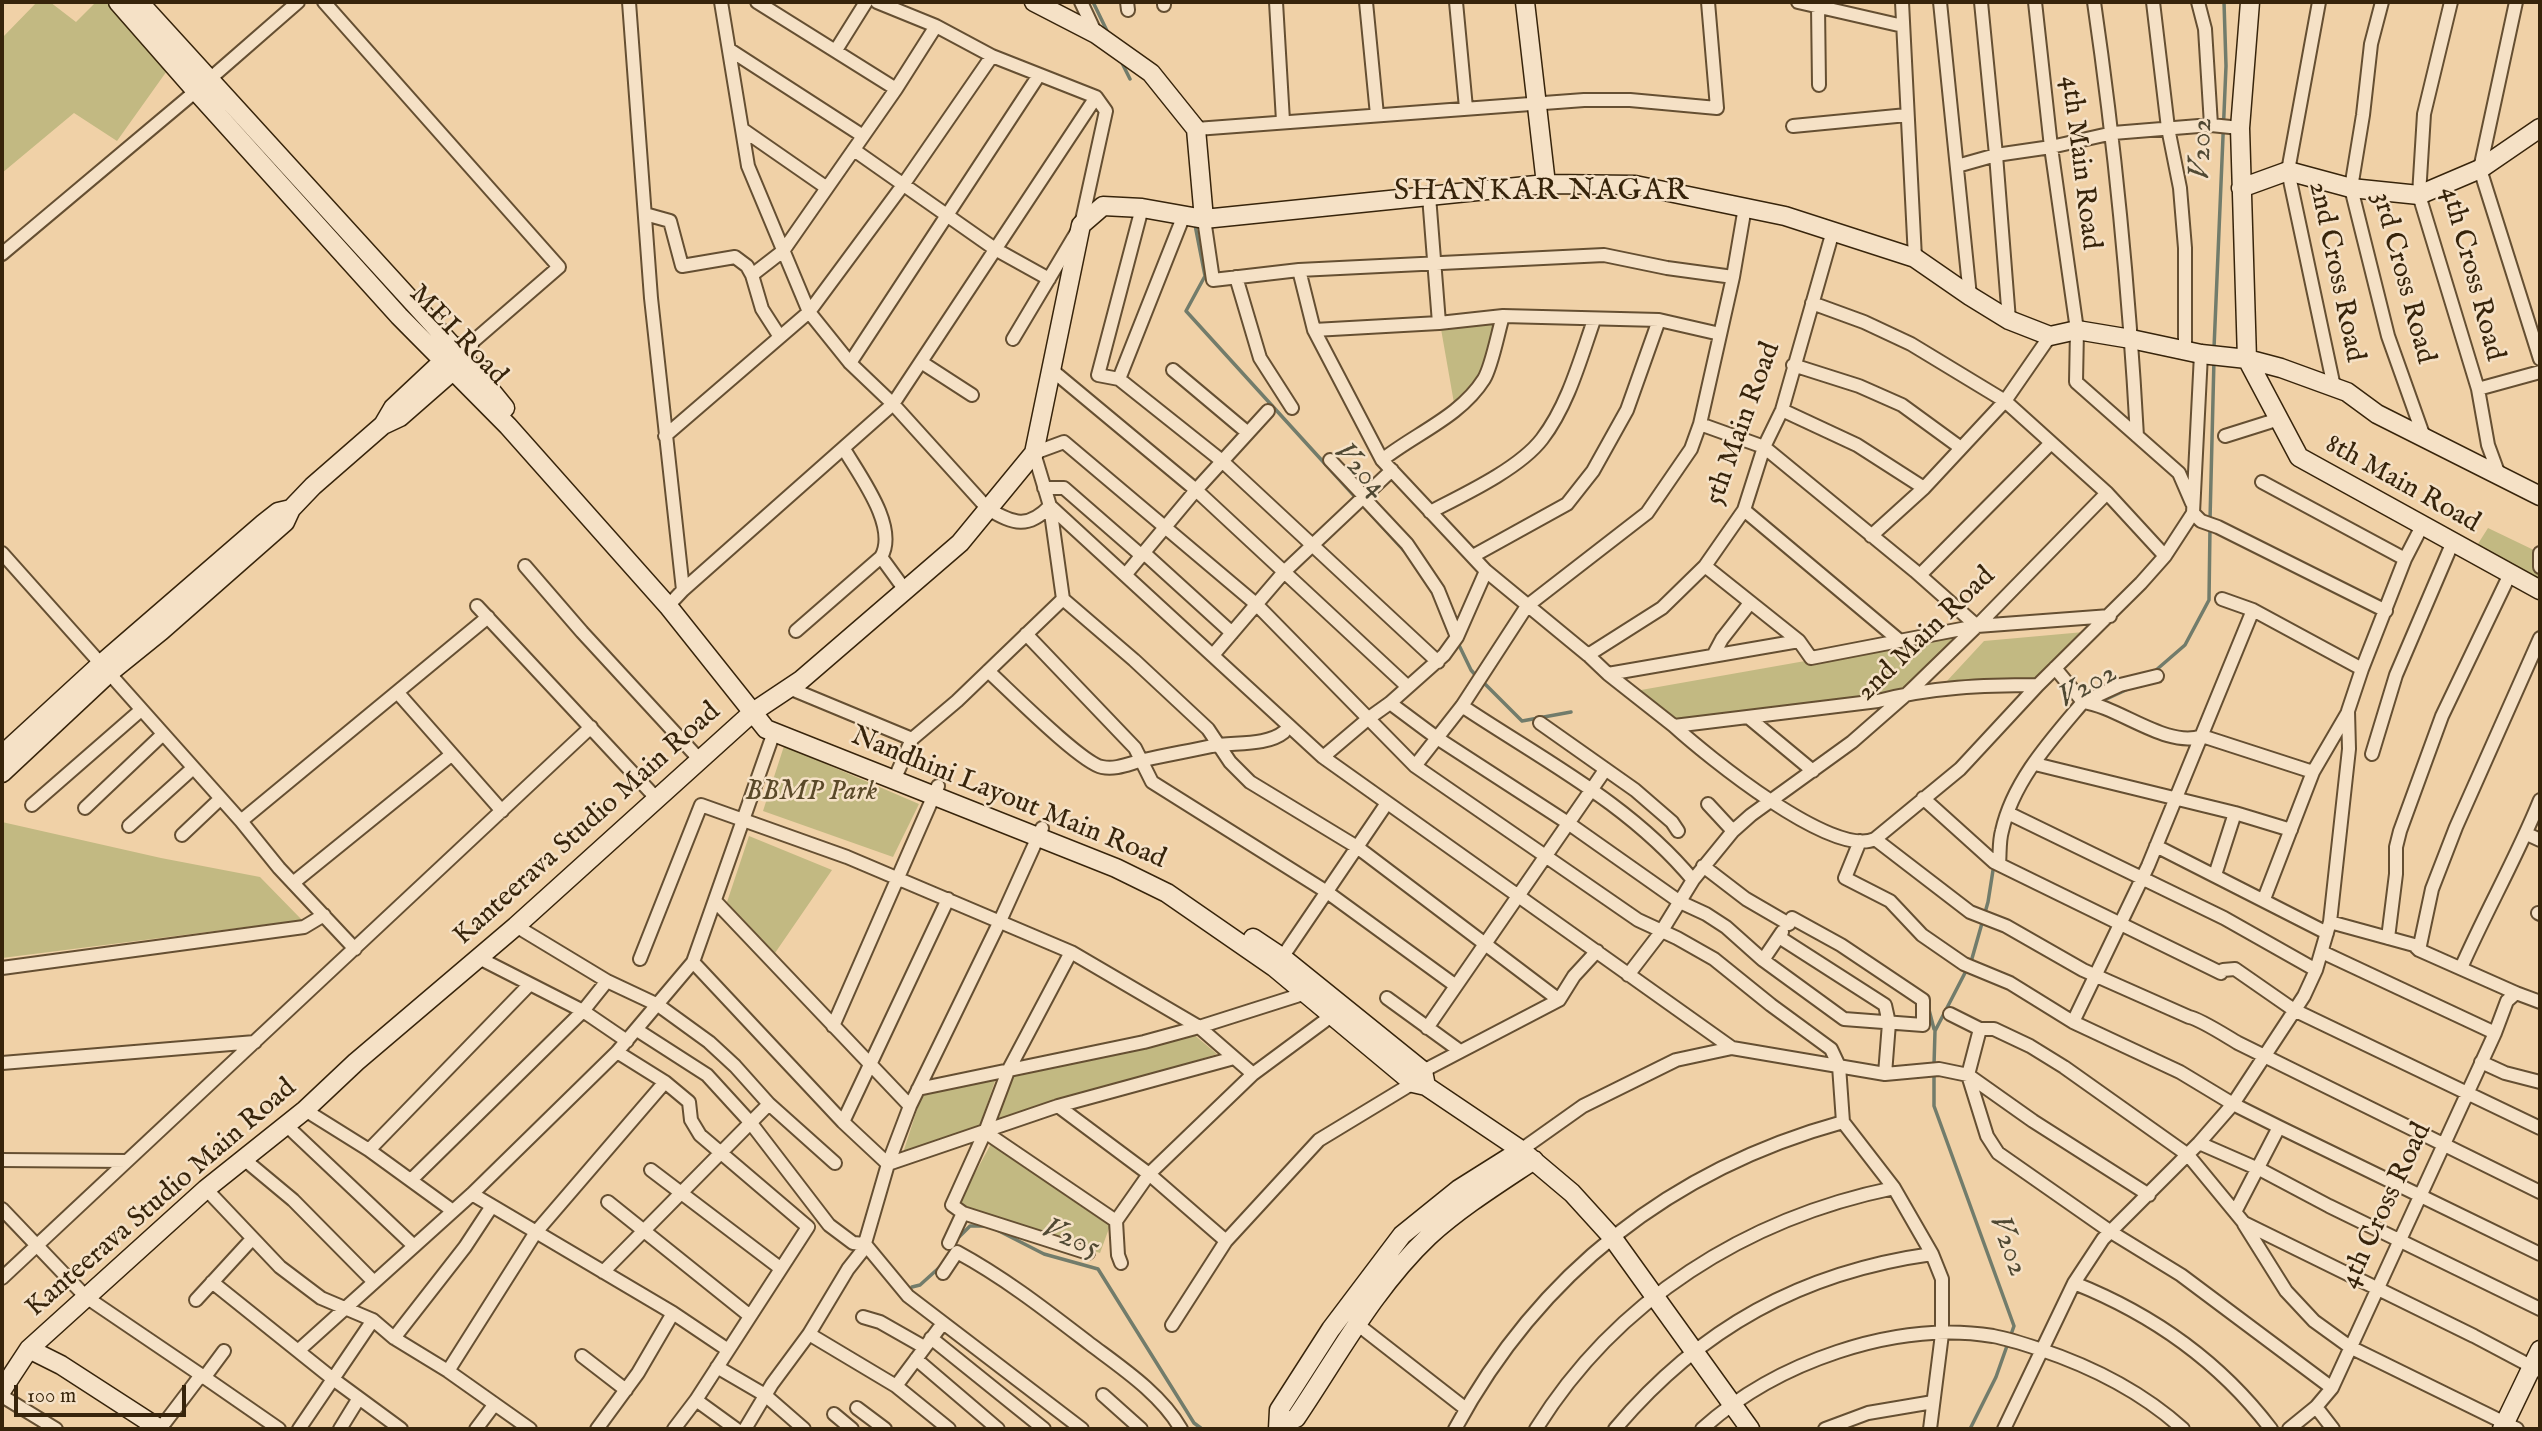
<!DOCTYPE html>
<html>
<head>
<meta charset="utf-8">
<style>
  body { margin:0 }
  #map { position:relative; width:2542px; height:1431px; overflow:hidden; background:#f0d1a7; font-family:"IM FELL English",serif }
  canvas { display:block }
  .frame { position:absolute; inset:0; border:4px solid #37240b; pointer-events:none }
  .scale { position:absolute; left:14px; top:1385px; width:172px; height:32px; box-sizing:border-box; border:4px solid #37240b; border-top:0; padding-left:9px; font-size:21px; line-height:24px; white-space:nowrap; color:#37240b; -webkit-text-stroke:5px #f5e1c6; paint-order:stroke }
</style>
</head>
<body>
<div id="map">
<canvas width="2542" height="1431"></canvas>
<div class="frame"></div>
<div class="scale">100 m</div>
</div>
<script>
const c = document.querySelector('canvas').getContext('2d');
c.lineJoin = 'round';
function fillPath(path, color) { c.fillStyle = color; c.fill(path, 'evenodd'); }
function trace(path, color, width, dash) { c.strokeStyle = color; c.lineWidth = width; c.lineCap = dash ? 'butt' : 'round'; c.setLineDash(dash || []); c.stroke(path); }
function write(font, color, halo, rows, align = 'center') {
  c.font = font + ' "IM FELL English",serif'; c.lineWidth = 5; c.setLineDash([]); c.textBaseline = 'middle'; c.strokeStyle = halo; c.fillStyle = color; for (const [text, x, y, turn = 0] of rows) {
    c.save(); c.translate(x, y); c.rotate((+turn || 0) * Math.PI / 180); c.textAlign = isNaN(turn) ? turn : align; if (halo) c.strokeText(text, 0, 0); c.fillText(text, 0, 0); c.restore();
  }
}
fillPath(new Path2D(`
  M37,2h13l26,20 20,-20h11l62,66 -52,73 -43,-28 -72,60v-135z
  M1497,321l-18,54 -25,28 -13,-74z
  M2488,528l52,25v27l-64,-33z
  M2084,632l-46,48 -104,15 50,-54z
  M1958,634l-58,69 -229,30 -47,-40z
  M784,746l135,58 -26,53 -130,-46z
  M2,822l159,36 99,19 42,43 -300,38z
  M749,836l83,34 -57,83 -48,-51z
  M1192,1033l25,21 -221,69 16,-49z
  M996,1078l-17,50 -76,25 19,-59z
  M991,1144l120,79 -11,30 -135,-43 -7,-6z`), '#c2b982');
trace(new Path2D(`
  M1093,2l16,33
  M1121,61l9,18
  M1195,225l10,51 -19,35 171,188
  M2214,348l12,-282 -2,-64
  M1365,508l44,48
  M2210,520l4,-161
  M1457,641l14,29 6,7
  M2155,671l30,-26 24,-45 1,-73
  M1483,682l39,39 49,-9
  M2100,702l28,-13
  M1971,962l17,-60 6,-38
  M1928,1006l6,23
  M1934,1065l1,-34 32,-62
  M1934,1073v33l80,220 -18,51 -26,52
  M997,1230l47,24 54,15 96,154 8,6
  M949,1254l7,-14 14,-14h17
  M912,1287l8,-2 21,-19`), '#727c6b', 3.5);
const street = new Path2D(`
  M324,2l235,265 -90,78
  M629,2l22,296 32,292 -15,16
  M721,2l27,164 61,146 41,51 43,41 95,105c26,15 40,20 62,-3
  M757,2l139,87
  M877,2l59,24 56,30 104,41 10,14 -25,114 -68,114
  M1081,2l15,32
  M1127,2l1,8
  M1164,2v3
  M1276,2l7,119
  M1366,2l11,113
  M1456,2l10,106
  M1798,2l105,24
  M1902,2l13,256
  M1940,2l30,294
  M1981,2l15,153 13,165
  M2035,2l16,145 26,183 -1,52 103,91 13,30
  M2094,2c21,144 35,288 43,434
  M2153,2l15,126 12,60 5,60v101
  M2198,2l7,27 6,96
  M2319,2l-31,169 46,216
  M2382,2l-11,42 -8,71 -12,73 37,148 37,104
  M2451,2l-27,112 -5,81 59,194 10,56 11,30
  M2516,2l-36,167 60,190
  M1818,6l1,79
  M730,50l133,86
  M836,50l30,-48
  M1793,126l114,-11
  M742,129l85,59
  M1196,129l388,-29h46l87,8 -9,-106
  M854,150l141,99 54,30
  M1957,166l39,-11 55,-8 62,-14 98,-8 29,3
  M1429,196l10,127
  M1142,208l-44,167 21,4 103,82 216,201
  M645,214l25,7 12,45 53,-9 12,9 5,9
  M1204,219l9,61 86,-10 15,60 68,130 104,111 102,84 20,19 66,52 204,-25c53,-14 106,-16 160,-16l103,-102 24,-27 28,-43 8,-159
  M2,254l194,-163 102,-89
  M1299,270l305,-15 63,13 66,9
  M1236,277l24,81 32,50
  M1812,303l52,19 47,22 94,57 102,92 58,63
  M1314,330l125,-7 64,-7 156,4 61,14
  M780,337l-18,-28 -10,-34 31,-24 113,-162 40,-63
  M921,362l51,33
  M850,363l189,-288
  M1793,365l66,21 43,19 59,43
  M1173,370l75,63
  M1053,371l143,119 212,197
  M1119,379l65,-164
  M2478,389l62,-17
  M1782,410l75,35 67,43
  M1700,424l64,23 151,124 62,55
  M665,436l144,-124 94,-127 89,-129
  M2225,436l54,-17
  M1330,460l33,35
  M1382,460c34,-27 78,-43 102,-81 8,-13 14,-47 19,-63
  M2262,482l143,77
  M1044,488h20l78,68
  M1362,496l45,48 31,46 19,47
  M1744,510l156,131
  M1430,512c33,-17 89,-43 112,-73 26,-34 38,-79 52,-119
  M2193,513l8,8 17,6 168,84
  M1871,536l53,-48 81,-87 45,-65
  M2,553l239,268 38,47 76,81
  M1144,553l88,80
  M2540,553v14
  M1473,556l94,-52 26,-33 34,-61 32,-90
  M881,557l24,33
  M525,566l57,66 118,128
  M1705,566l94,75
  M1126,574l70,-84 72,-79
  M1920,575l131,-132
  M683,590l210,-186 203,-307
  M1063,599l71,61 74,69 22,33 20,20 107,65 202,153
  M2222,599l31,11 109,59
  M477,606l180,193
  M796,631l85,-74c18,-30 -22,-82 -37,-108
  M1026,634l109,114 17,34 175,110 129,94
  M1714,654l8,-15 28,-36
  M1213,655l71,-83 108,-102
  M1588,655l74,-47 43,-42 39,-56 20,-63 18,-37 51,-179
  M988,671c20,18 93,92 114,96 15,3 28,-4 42,-7 22,-5 45,-9 68,-14 22,-4 55,0 72,-14
  M1608,674l191,-33 12,17 166,-32 133,-10
  M2157,676l-37,9 -37,17c35,4 84,47 119,34l111,36
  M789,688l123,51 45,-38 106,-102 -13,-93
  M398,693l104,118
  M1390,703l47,35 131,85 112,79 26,12 20,13 37,33 81,59 79,6v-25l-82,-55 -49,-27
  M1462,706c81,54 168,98 231,174
  M1748,717l65,54
  M1540,723l95,67 37,32 6,9
  M1674,726c32,29 159,133 201,113l85,-70 78,-84
  M774,732l-81,230 150,160 45,42 170,-58 176,-48
  M2372,754l24,-79 56,-131
  M1323,757l46,-39 21,-15 54,-48 13,-18 29,-66
  M2035,764l200,49 56,17
  M1415,766l47,-60 65,-100 120,-93 44,-64 9,-25 33,-147 12,-70
  M898,771l14,-32
  M1923,798l71,64 227,111 2,-3 12,-1 59,41 246,118
  M1708,804l25,27
  M32,805l109,-95
  M85,808l77,-73
  M2008,813l216,105 92,52
  M241,821l247,-204
  M129,826l63,-57
  M2527,834l13,6
  M182,835l38,-36
  M1875,839l95,73 36,14 77,44 106,47c11,2 37,19 49,26l302,149
  M1860,841l-15,37 45,23 32,34 42,29 46,19 63,39 107,50 53,32 46,23 261,127
  M2156,846l171,87
  M1999,864c1,-11 0,-23 3,-33 11,-50 49,-91 81,-129l-28,-34
  M1703,866l43,33 43,25
  M2215,875l20,-62
  M293,883l158,-128
  M2264,899l49,-127 35,-60
  M716,902l194,204
  M2538,913l2,1
  M2330,922l84,23 5,5 97,43 24,9
  M516,926l91,55 51,24 51,37 26,24 34,38 66,59
  M1779,937l106,68 4,18 -4,51
  M2388,938l8,-64v-27l4,-16 42,-115 68,-142
  M2419,950l13,-61 24,-62 84,-189
  M1071,952l-63,119 -23,61 -33,73 11,8 125,40
  M2322,952l173,81
  M479,958l104,53 44,30
  M640,959l61,-154 146,52 224,95 128,75 54,47
  M1763,960l19,-28
  M1279,962l108,-159
  M2,968l302,-41 20,-12
  M2461,968c25,-57 56,-111 79,-168
  M1628,975l33,-43 32,-52 40,-49 18,-16 101,-73 56,-49 69,-67 130,-133
  M1387,998l73,53
  M1950,1014l30,15
  M2073,1022l75,-156 105,-256
  M833,1026l105,-240
  M1427,1028l178,-258
  M637,1030l70,45 43,47 79,103 24,18 12,1 43,52 174,133
  M1732,1048l-409,-291 -273,-251 -16,-53 30,-11 192,162 159,162 223,154 39,18 37,21 57,46 60,44 8,17 4,56 51,66 38,66 10,25v55l-12,95
  M617,1052l48,30 24,20 2,18 9,15 108,92 -112,173 -22,29
  M2481,1062l24,11 35,9
  M2,1063l253,-21
  M1423,1071l136,-71 15,-24 23,-25
  M918,1089l226,-47 55,-15 107,-34
  M1058,1106l91,68 77,67
  M305,1110l64,40 84,61
  M843,1122l105,-223
  M286,1125l128,121
  M985,1132l131,89
  M2199,1143l64,28 66,35 211,103
  M369,1150l161,-166
  M1521,1150l62,-44 93,-46 56,-12 153,26 54,-5 29,6 65,46 116,74
  M2,1160l125,1
  M245,1160l48,40 81,82
  M651,1170l129,98
  M411,1180l172,-169 24,-30
  M206,1189l74,78 41,31 52,22 21,18 54,33 82,58
  M472,1194l201,119 55,37
  M608,1202l142,114
  M2,1209l84,88 115,78 -41,54
  M2235,1212l44,-85
  M2244,1224l42,67 28,30 36,26 167,82
  M949,1243l14,-30
  M1121,1263l-3,-8 -2,-34 33,-47 104,-100 85,-63
  M603,1272l166,-168
  M943,1273l14,-21c48,26 90,59 133,92 32,24 71,50 91,85
  M2,1278l589,-551
  M212,1282l121,97 68,50
  M2074,1283c78,31 146,79 197,146
  M196,1300l56,-61
  M863,1317l17,5 44,25
  M1357,1324l109,85
  M1172,1325l54,-84 93,-101 94,-57
  M809,1334l87,52 53,43
  M394,1338l71,-91 27,-41
  M931,1338l113,91
  M299,1350l173,-156 145,-142 76,-90
  M582,1356l44,34
  M916,1359l82,70
  M717,1367l48,28 39,34
  M448,1371l88,-139 129,-150
  M201,1375l78,54
  M204,1378l20,-27
  M896,1386l47,-63
  M2332,1388l-151,-113 -70,-43 -113,-79 -11,-17 -19,-61 12,-46h14l36,17 34,21 124,88 56,68 230,113 66,35
  M1103,1395l38,34
  M2,1396l54,33
  M696,1400l40,29
  M2316,1407l17,22
  M857,1408l28,21
  M834,1414l18,15
  M299,1429l74,-109
  M340,1429l19,-31
  M476,1429l18,-24
  M597,1429l41,-56 35,-60
  M745,1429l27,-45 37,-50 39,-65 15,-19 25,-86 22,-58 90,-185 42,-93
  M1455,1429c84,-156 217,-260 388,-307
  M1536,1429c80,-129 211,-211 358,-241
  M1615,1429c85,-101 187,-157 317,-175
  M1702,1429c73,-66 192,-109 291,-93 16,3 31,8 46,13 54,18 102,42 144,80
  M1825,1429l43,-16 65,-11
  M2004,1429l70,-146 29,-44 96,-96 34,-39 71,-108 12,-26 14,-48 19,-173 -1,-38 14,-42 43,-110 17,-33
  M2289,1429l27,-22 16,-19 163,-355 12,-32 9,-8`);
const secondary = new Path2D(`
  M118,2l78,89 203,225 109,110 160,180 98,123 350,139 51,25 107,74 139,116 13,3 95,64 51,43 40,44 138,192
  M139,2l331,363 35,43
  M1034,2l62,32 55,39 45,56 8,90
  M1525,2l21,182
  M2250,2l-10,126 7,231 52,98 241,133
  M2241,188l47,-17 63,17 68,7 61,-26 60,-41
  M2,755l99,-91 163,-141 14,-11 13,-3
  M2,773l107,-100 52,-42 124,-109 6,-13 22,-23 70,-61 17,-8 48,-42 18,-20 3,-10 -11,2 -65,61 -10,17
  M1253,938l30,20 140,113 3,15
  M29,1349l32,16 99,64
  M2,1390l27,-41 177,-160 99,-79 51,-48 160,-136 237,-214 48,-32 159,-137 74,-90 47,-228 22,-19 39,2 62,11 342,-35 89,1 150,31 130,42 55,38 39,24 41,16 27,-6 54,9 70,15 46,5 34,9 66,24 30,22 163,82
  M1280,1425l16,-7c42,-62 78,-130 133,-182 32,-29 69,-52 105,-76
  M1278,1429l1,-19 52,-81 71,-94 57,-46 62,-39
  M2502,1429l38,-79`);
trace(street, '#654f32', 16);
trace(secondary, '#37240b', 21);
trace(street, '#f5e1c6', 12);
trace(secondary, '#f5e1c6', 18);
write('28px', '#37240b', '#f5e1c6', [
  ["4th Main Road",2079,163,83],
  ["2nd Cross Road",2335,272,78],
  ["4th Cross Road",2471,274,75],
  ["3rd Cross Road",2402,278,75],
  ["MEI Road",457,336,46],
  ["5th Main Road",1744,424,-70],
  ["8th Main Road",2402,485,29],
  ["2nd Main Road",1927,635,-44],
  ["Nandhini Layout Main Road",1008,799,22],
  ["Kanteerava Studio Main Road",588,825,-42],
  ["Kanteerava Studio Main Road",162,1199,-41],
  ["4th Cross Road",2387,1206,-65]
]);
write('italic 28px', '#5a4929', '#f5e1c6', [
  ["BBMP Park",811,793]
]);
write('italic 30px', '#504933', '#f5e1c6', [
  ["V202",2203,149,-88],
  ["V204",1359,471,48],
  ["V202",2088,687,-29],
  ["V205",1070,1240,23],
  ["V202",2007,1246,70]
]);
c.letterSpacing = '2px';
write('30px', '#37240b', '#f5e1c6', [
  ["SHANKAR NAGAR",1542,193]
]);
c.letterSpacing = '0px';
</script>
</body>
</html>
